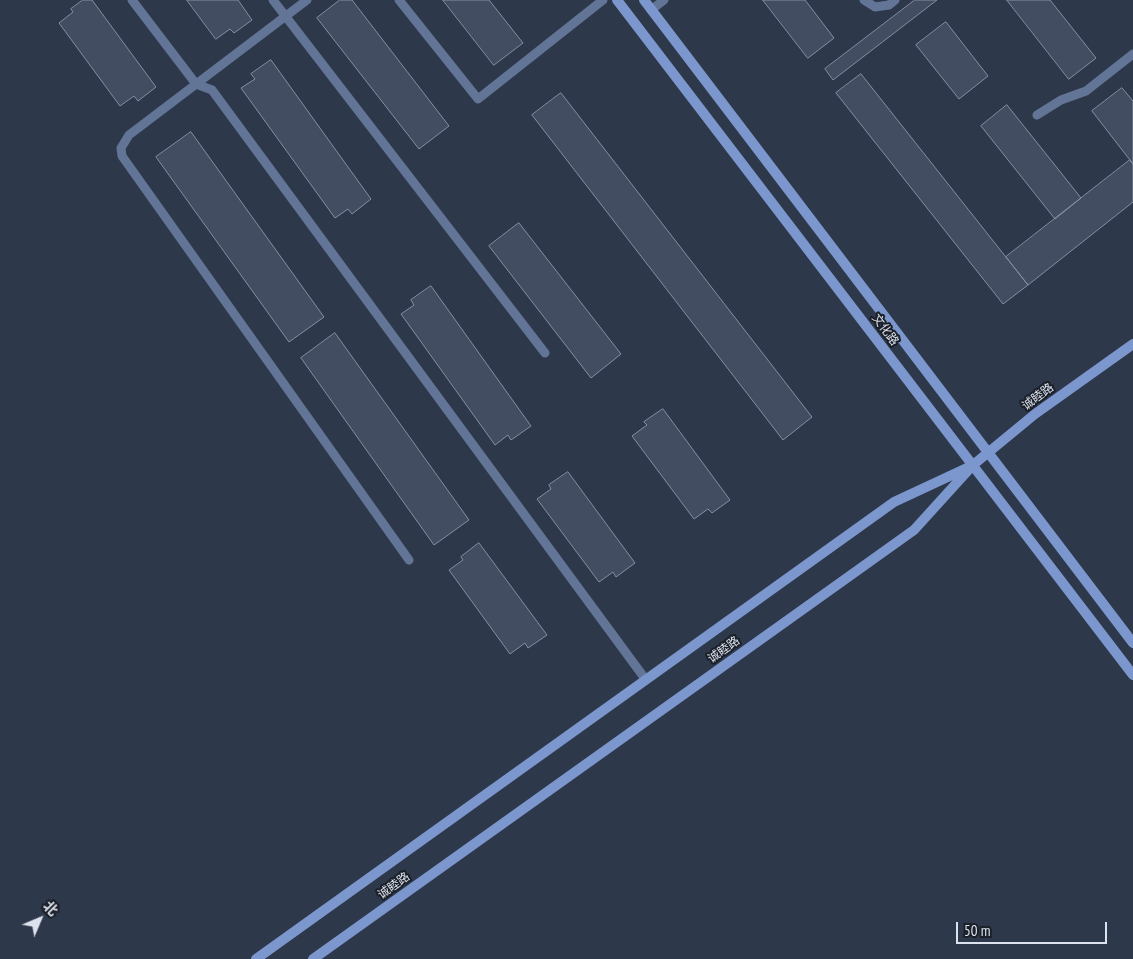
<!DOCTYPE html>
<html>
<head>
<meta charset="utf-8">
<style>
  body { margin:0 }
  #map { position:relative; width:1133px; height:959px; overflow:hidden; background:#2e384b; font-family:"PT Sans Narrow","Noto Sans SC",sans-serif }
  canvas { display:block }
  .north { position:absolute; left:15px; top:894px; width:50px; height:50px; -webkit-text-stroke:4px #1a1f28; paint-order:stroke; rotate:45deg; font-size:14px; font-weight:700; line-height:20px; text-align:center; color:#dce2ee }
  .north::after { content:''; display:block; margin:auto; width:18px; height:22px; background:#dce2ee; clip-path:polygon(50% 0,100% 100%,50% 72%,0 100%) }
  .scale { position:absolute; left:956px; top:922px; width:151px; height:22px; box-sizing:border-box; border:2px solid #dce2ee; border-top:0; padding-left:6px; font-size:15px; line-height:18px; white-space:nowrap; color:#dce2ee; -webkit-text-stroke:4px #1a1f28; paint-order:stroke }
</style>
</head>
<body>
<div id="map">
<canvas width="1133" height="959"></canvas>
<div class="north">北</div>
<div class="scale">50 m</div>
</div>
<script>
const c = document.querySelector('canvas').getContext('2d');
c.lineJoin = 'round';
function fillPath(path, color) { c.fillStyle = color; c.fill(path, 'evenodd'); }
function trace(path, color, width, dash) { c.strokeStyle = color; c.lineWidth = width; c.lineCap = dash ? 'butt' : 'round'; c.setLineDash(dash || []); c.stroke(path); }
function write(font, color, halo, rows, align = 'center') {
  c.font = font + ' "PT Sans Narrow","Noto Sans SC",sans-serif'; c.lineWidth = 4; c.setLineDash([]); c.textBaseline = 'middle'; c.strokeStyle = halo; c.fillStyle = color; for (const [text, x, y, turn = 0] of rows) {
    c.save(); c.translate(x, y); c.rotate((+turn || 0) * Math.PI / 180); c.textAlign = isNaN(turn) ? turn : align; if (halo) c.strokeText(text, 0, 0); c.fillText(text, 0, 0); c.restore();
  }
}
const building = new Path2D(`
  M83,0h9l64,87 -18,14 -4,-5 -14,10 -61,-83 14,-11 -2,-3z
  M187,0h51l14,20 -18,13 -4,-4 -14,10z
  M340,0h12l97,126 -30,23 -102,-131z
  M443,0h46l34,43 -29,22z
  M763,0h42l29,38 -26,20z
  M915,0h22l-104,80 -8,-11z
  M1007,0h43l46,58 -27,21z
  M946,22l42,54 -29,23 -43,-54z
  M271,60l100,139 -19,15 -4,-5 -13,9 -94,-130 14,-9 -4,-5z
  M861,74l167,211 -25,19 -167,-211z
  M1122,88l11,13v63l-41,-53z
  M561,93l251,324 -29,23 -251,-325z
  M1007,105l74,93 -26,21 -74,-93z
  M191,132l133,185 -35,25 -133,-185z
  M1130,160l3,4v38l-105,83 -22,-28z
  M519,223l102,131 -30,24 -102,-132z
  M431,286l100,140 -20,14 -3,-5 -13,10 -94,-131 13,-9 -3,-5z
  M335,333l134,187 -35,25 -133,-187z
  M663,409l67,91 -18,13 -4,-4 -14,10 -62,-83 15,-11 -3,-3z
  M568,472l67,91 -19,14 -3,-5 -14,10 -62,-83 14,-10 -2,-4z
  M479,543l68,92 -19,13 -3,-5 -15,11 -61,-84 14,-10 -2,-3z`);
fillPath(building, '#434d61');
trace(building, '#838fa5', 1);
trace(new Path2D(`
  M132,0l64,84 16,6 434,590
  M273,0l272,353
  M307,0l-178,135 -8,13 1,8 287,404
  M399,0l79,99 125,-99
  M864,0l11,7 14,-2 6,-5
  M651,10l13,-10
  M1037,115l24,-15 25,-9 47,-37`), '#637597', 9);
trace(new Path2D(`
  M617,0l516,675
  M644,0l489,643
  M256,959l638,-457 73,-34
  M313,959l601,-429 59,-65 62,-51 98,-70`), '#7b97cd', 10);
write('12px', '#dce2ee', '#1a1f28', [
  ["文化路",885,330,53],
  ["诚睦路",1038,397,-37],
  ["诚睦路",724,650,-36],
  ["诚睦路",394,886,-36]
]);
</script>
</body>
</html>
